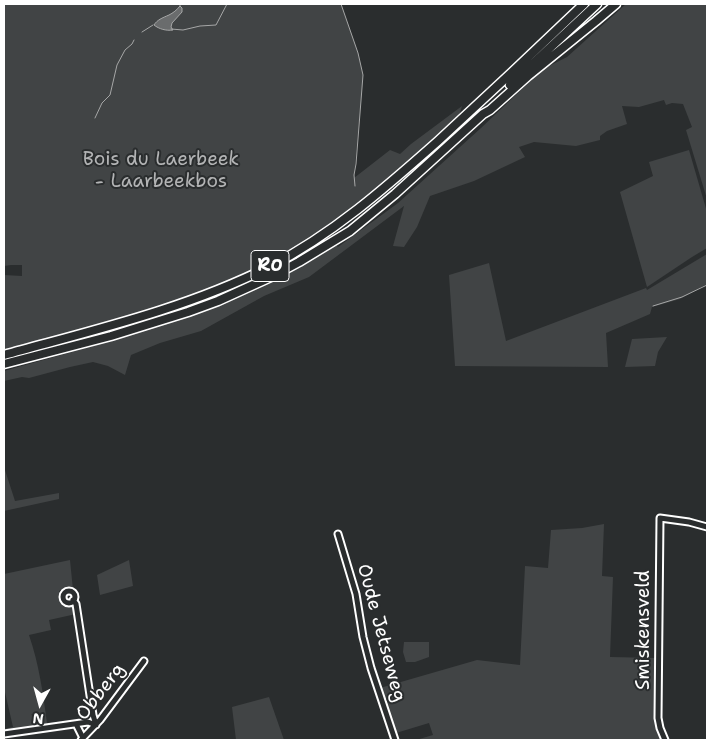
<!DOCTYPE html>
<html>
<head>
<meta charset="utf-8">
<style>
  body { margin:0 }
  #map { position:relative; width:711px; height:744px; overflow:hidden; background:#2a2d2e; font-family:"Shantell Sans",sans-serif }
  canvas { display:block }
  .frame { position:absolute; inset:0; border:5px solid #fff; pointer-events:none }
  .north { position:absolute; left:15px; top:679px; width:50px; height:50px; -webkit-text-stroke:4px #2a2d2e; paint-order:stroke; rotate:187deg; font-size:14px; font-weight:700; line-height:20px; text-align:center; color:#fff }
  .north::after { content:''; display:block; margin:auto; width:18px; height:22px; background:#fff; clip-path:polygon(50% 0,100% 100%,50% 72%,0 100%) }
</style>
</head>
<body>
<div id="map">
<canvas width="711" height="744"></canvas>
<div class="frame"></div>
<div class="north">N</div>
</div>
<script>
const c = document.querySelector('canvas').getContext('2d');
c.lineJoin = 'round';
function fillPath(path, color) { c.fillStyle = color; c.fill(path, 'evenodd'); }
function trace(path, color, width, dash) { c.strokeStyle = color; c.lineWidth = width; c.lineCap = dash ? 'butt' : 'round'; c.setLineDash(dash || []); c.stroke(path); }
function write(font, color, halo, rows, align = 'center') {
  c.font = font + ' "Shantell Sans",sans-serif'; c.lineWidth = 4; c.setLineDash([]); c.textBaseline = 'middle'; c.strokeStyle = halo; c.fillStyle = color; for (const [text, x, y, turn = 0] of rows) {
    c.save(); c.translate(x, y); c.rotate((+turn || 0) * Math.PI / 180); c.textAlign = isNaN(turn) ? turn : align; if (halo) c.strokeText(text, 0, 0); c.fillText(text, 0, 0); c.restore();
  }
}
fillPath(new Path2D(`
  M4,4h337l17,49 5,22 -9,103 36,-28 10,4 11,-10 51,-38 -3,10c-31,28 -62,57 -94,83 -9,7 -18,14 -27,21 -40,26 -82,51 -127,68 -67,26 -138,43 -207,62v-75l18,1v-11h-11l-7,1z
  M626,4h81v195l-21,-69 6,-3 -9,-23 -11,-1 -6,2 -2,-5 -25,7 -17,-1 5,18 -20,7 -7,5v4l-24,6 -42,-4 -15,5 6,10 -51,24 -44,15 -13,31 -13,20 -11,-1 11,-40 -95,71 -45,19 -63,35 -41,12 -29,12 -6,20 -17,-9 -15,-4 -23,5 -41,11 -7,-1 -18,4v-10c114,-32 232,-61 332,-126l2,2 60,-44 83,-75 62,-59 24,-12z
  M689,150l18,62v36l-15,9 -45,30 -27,-95 33,-16 -4,-14z
  M707,254v30l-27,15 -28,8 -2,7 -44,19 2,34 -153,-1 -6,-91 40,-12 17,78 140,-53 1,2z
  M667,337l-9,15 -3,14 -30,1 7,-28z
  M4,467l11,34 44,-8v6l-55,12z
  M604,524l-2,52 11,1 -3,80 46,1 -2,58 1,8 8,16h-247l17,-5 -4,-12 -33,10 -16,-45 97,-28 43,5 5,-99 23,2 3,-38 31,-2z
  M70,560l3,30 -5,-1 -5,2 -3,-1 -1,2 3,1 -1,4 2,5 11,4 2,8 -27,6 2,10 -22,5c10,29 14,58 18,88l11,-1 1,2 -55,8v-3l9,-2 -9,-39v-114z
  M129,560l4,26 -33,9 -3,-20z
  M404,642h25v15l-14,5h-9l-3,-10z
  M269,697l15,43h-48l-4,-33z`), '#414445');
const water = new Path2D(`
  M180,6l2,2v4l-10,11 -1,4 2,3c-7,1 -14,-1 -19,-5 3,-5 8,-7 15,-10 4,-2 8,-5 11,-9z`);
fillPath(water, '#6a6c6d');
trace(water, '#a6a7a7', 1);
trace(new Path2D(`
  M341,4l17,49 5,22 -7,89 -2,11 1,11
  M171,29l12,1 17,-4 16,-1 11,-21
  M142,32l11,-7
  M95,118l7,-15 8,-8 7,-30 8,-15 7,-6 2,-4
  M653,306l29,-9 25,-12`), '#a6a7a7', 1);
const minor = new Path2D(`
  M338,534l18,60 7,43 8,31 24,72
  M63 597a6 6 0 1 1 12 0a6 6 0 1 1-12 0Z
  M73,600l3,4 17,111 3,10
  M76,724l7,14
  M4,734l84,-12 8,3
  M81,740l19,-20 44,-59
  M665,740l-5,-12 -2,-10 2,-200 29,4 18,5`);
const highway = new Path2D(`
  M510,85l87,-81
  M4,355c90,-25 181,-46 265,-88 64,-33 116,-79 169,-126 49,-45 98,-91 146,-137
  M4,364l107,-28 77,-24 30,-11 55,-25 26,-14 51,-31 45,-37 88,-80 7,-4 38,-34 68,-55 20,-17`);
trace(minor, '#fff', 9);
trace(highway, '#fff', 11);
trace(minor, '#2a2d2e', 5);
trace(highway, '#2a2d2e', 8);
for (const [x, y, w] of [
  [270,266,38]
]) { const box = new Path2D(); box.roundRect(x - w / 2, y - 15.5, w, 31, 4); c.fillStyle = '#2a2d2e'; c.fill(box); trace(box, '#fff', 1); }
write('bold 18px', '#fff', null, [
  ["R0",270,266]
]);
write('19px', '#b3b4b5', '#2a2d2e', [
  ["Bois du Laerbeek",161,160],
  ["- Laarbeekbos",161,182]
]);
write('19px', '#fff', '#2a2d2e', [
  ["Smiskensveld",644,630,-90],
  ["Oude Jetseweg",381,633,75],
  ["Obberg",101,692,-52]
]);
</script>
</body>
</html>
